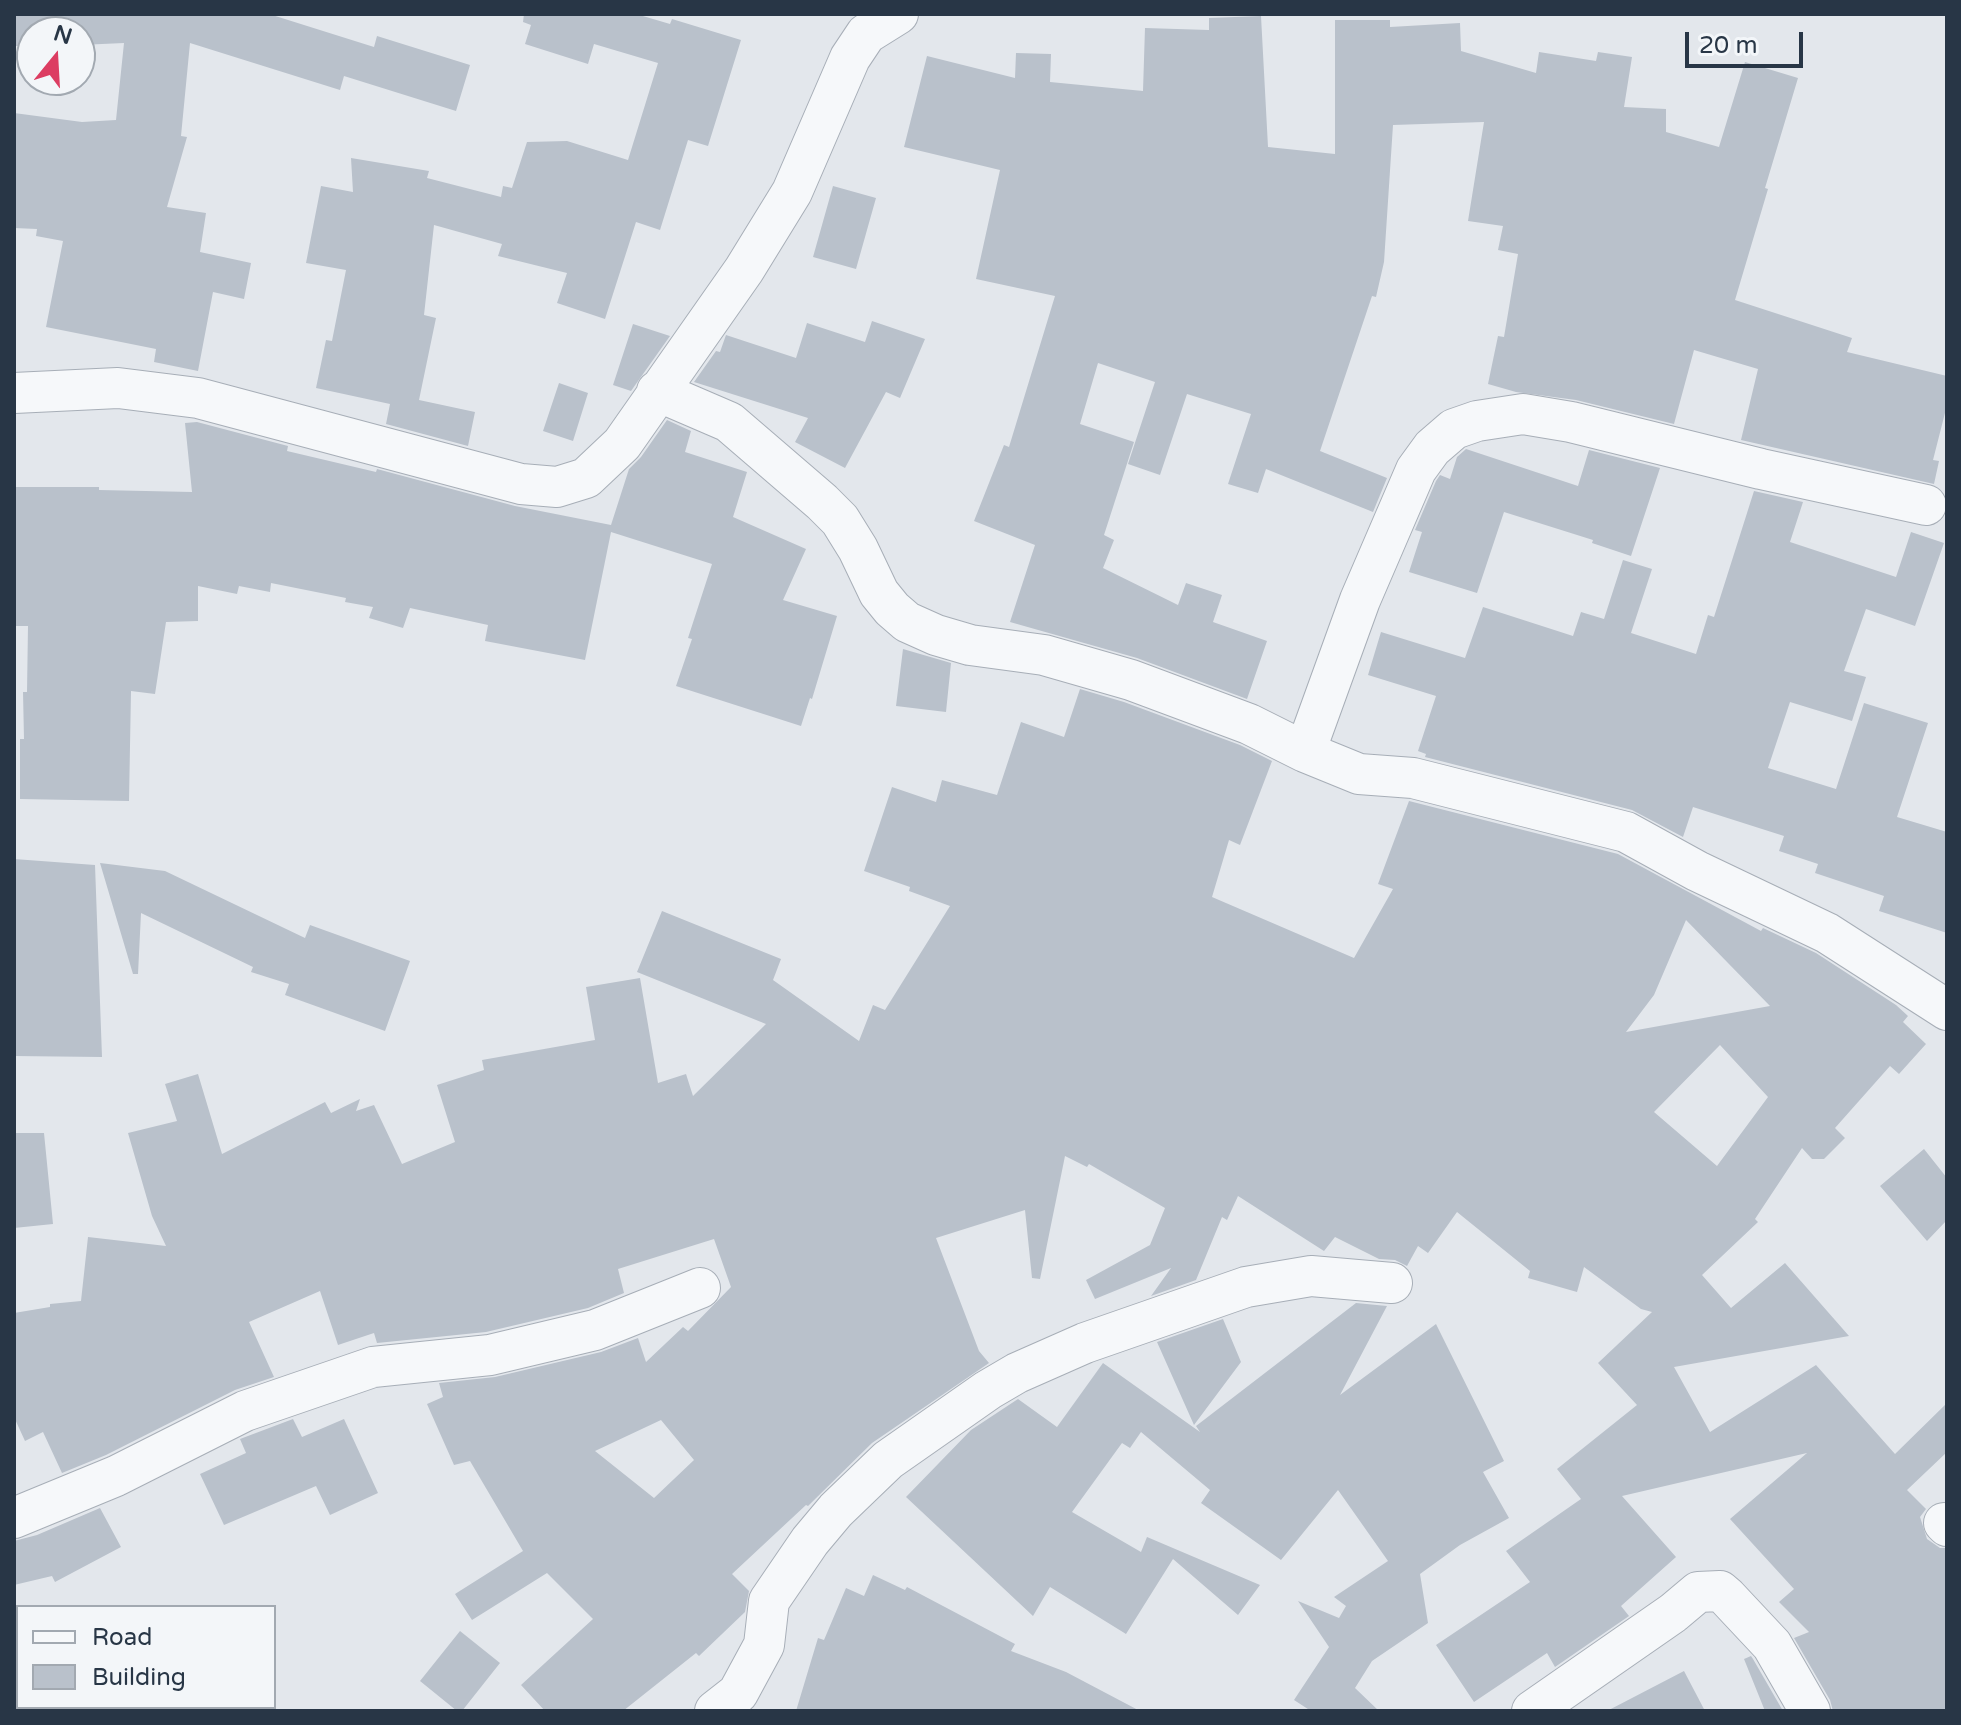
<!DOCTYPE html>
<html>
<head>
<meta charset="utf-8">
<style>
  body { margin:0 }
  #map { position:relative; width:1961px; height:1725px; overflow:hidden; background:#e3e7ec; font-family:"Varela Round",sans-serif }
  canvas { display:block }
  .frame { position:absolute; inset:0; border:16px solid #283646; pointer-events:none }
  .legend { position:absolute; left:16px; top:1605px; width:260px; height:104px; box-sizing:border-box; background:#f3f6f9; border:2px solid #a2a9b1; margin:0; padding:10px 14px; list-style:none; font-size:24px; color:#283646 }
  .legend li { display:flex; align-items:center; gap:16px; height:40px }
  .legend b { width:40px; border:2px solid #a2a9b1 }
  .north { position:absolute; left:16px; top:16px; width:80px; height:80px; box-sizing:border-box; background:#f3f6f9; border:2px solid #a2a9b1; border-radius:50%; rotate:18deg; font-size:22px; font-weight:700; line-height:32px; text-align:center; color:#283646 }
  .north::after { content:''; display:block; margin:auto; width:28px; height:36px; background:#dc3d62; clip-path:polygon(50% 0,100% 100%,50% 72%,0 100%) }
  .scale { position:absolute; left:1685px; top:32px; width:118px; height:36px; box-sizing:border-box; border:4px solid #283646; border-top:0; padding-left:10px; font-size:24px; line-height:28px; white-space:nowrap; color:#283646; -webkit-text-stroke:6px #f3f6f9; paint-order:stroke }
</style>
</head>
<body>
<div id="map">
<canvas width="1961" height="1725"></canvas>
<div class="frame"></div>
<ul class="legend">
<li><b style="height:10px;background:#f6f8fa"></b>Road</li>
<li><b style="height:22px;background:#b9c1cb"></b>Building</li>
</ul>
<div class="north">N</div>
<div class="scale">20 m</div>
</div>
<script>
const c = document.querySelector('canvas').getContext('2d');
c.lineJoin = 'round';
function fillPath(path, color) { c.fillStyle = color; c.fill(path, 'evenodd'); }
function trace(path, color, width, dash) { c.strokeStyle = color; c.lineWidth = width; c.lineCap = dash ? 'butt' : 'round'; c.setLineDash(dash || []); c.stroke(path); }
fillPath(new Path2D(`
  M14,14h255l105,33 3,-11 93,29 -14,46 -112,-35 -4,14 -150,-47 -9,93 6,1 -20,70 39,6 -6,39 51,11 -7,36 -31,-7 -15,79 -44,-9 2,-13 -110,-22 17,-86 -27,-5 1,-7 -23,-1v-115l68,9 34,-2 8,-77 -44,2v-13h-48v14h-18z
  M524,14h112l34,10 2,-5 69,21 -33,106 -20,-6 -28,90 -24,-8 -31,97 -48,-16 10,-30 -69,-17 4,-12 -68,-19 -10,90 12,3 -17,82 56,12 -7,34 -82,-22 4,-20 -74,-16 10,-48 6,1 14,-71 -40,-7 15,-77 32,6 -2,-34 78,13 -2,7 74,19 2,-11 9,2 15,-46 40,-1 61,19 30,-97 -64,-19 -6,20 -63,-20 6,-19 -8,-3z
  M1261,16l7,131 67,7v-134h55v7l70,-4 1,28 75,22 3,-21 57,9 2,-9 34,5 -8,50 42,2v23l53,15 26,-85 53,16 -33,110 3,1 -33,111 117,38 -5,14 100,24v29l-14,55 6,1 -5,23 -193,-44 17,-71 -64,-19 -20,74 -98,-24 -60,-8 -28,-8 10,-48 6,1 14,-83 -20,-4 5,-24 -35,-5 16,-99 -91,3 -9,137 -8,35 -4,-1 -52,155 67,27 -14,34 -107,-43 -8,24 -30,-9 23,-70 -64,-20 -27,81 -32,-11 27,-82 -57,-19 -18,61 54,18 -30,93 10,5 -11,28 75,37 8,-22 36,12 -9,27 54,19 -20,58 -110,-41 -127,-36 25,-77 -61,-24 30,-76 5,2 46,-151 -79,-17 24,-109 -96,-23 23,-91 88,22 1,-25 35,1 -1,28 93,9 2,-63 64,2v-12z
  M833,186l43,12 -20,71 -43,-12z
  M872,321l53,18 -25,59 -14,-6 -41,76 -50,-26 13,-24 -114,-36 22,-31 4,1 6,-17 70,23 11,-35 58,19z
  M633,324l37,12 -39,55 -18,-6z
  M559,383l29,10 -15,48 -30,-10z
  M667,420l24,11 -6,21 62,20 -14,45 73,32 -23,51 54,16 -25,83 -2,-1 -9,28 -125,-40 16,-47 -4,-1 24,-74 -101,-32 -26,128 -100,-19 3,-16 -78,-17 -7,20 -34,-10 4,-11 -28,-5 1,-4 -75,-15 -1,9 -31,-6 -2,8 -39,-8v35l-32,1 -11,72 -24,-3 -2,110 -109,-2v-60h4l-1,-47h4l1,-66h-14v-139h85v3l93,2 -7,-69 12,-1 91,24 -1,5 89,21 1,-3 138,37 96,19 18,-56 12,-12z
  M1466,449l112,37 11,-36 71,18 -29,88 -39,-13 1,-3 -89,-28 -27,81 -68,-21 13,-40 -7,-2 21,-49 4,-6 10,4 7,-22z
  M1754,491l49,11 -13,40 106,35 15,-45 33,11 -29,83 -49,-17 -22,62 22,6 -14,44 -62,-19 -22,66 68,21 28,-86 64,20 -31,94 50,15v101l-68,-22 5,-15 -69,-23 3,-9 -39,-13 5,-15 -91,-29 -10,30 -51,-27 -207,-53 1,-3 -8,-3 18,-55 -68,-21 13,-43 84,26 18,-51 90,29 8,-24 23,7 19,-59 29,9 -21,64 65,21 12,-39 6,2z
  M903,649l48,14 -5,49 -50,-6z
  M1080,689l44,13 116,43 32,16 -32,84 -11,-5 -17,57 142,61 39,-69 -15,-5 31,-83 209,53 143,77 2,-3 53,25 80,52 12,11 -5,6 23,22 -27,30 -9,-8 -55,62 10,10 -21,21h-12l-10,-11 -47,71 3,3 -56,53 29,33 54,-45 64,73 -175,31 36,65 106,-67 79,89 52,-51v49l-40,38 19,19 -6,8 7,22 13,9h7v163h-114l-3,-11 -36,-62 15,-6 -30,-30 15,-13 -64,-70 77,-66 -185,43 54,61 -55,49 8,10 -74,51 -8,-14 -73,49 -38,-57 94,-63 -24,-31 75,-52 -24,-30 80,-64 -39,-42 54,-51 -11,-3 -57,-42 -7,25 -49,-14 2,-7 -73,-59 -29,41 -10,-7 -11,20 -12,-6 -16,-1 -44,-22 -11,14 -86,-55 -11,24 -5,-3 -26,63 -45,16 20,-28 -76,31 -9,-19 64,-35 15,-37 -76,-44 -2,3 -22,-11 -25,123 -8,-1 -7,-68 -89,28 43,113 10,12 -117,80 -64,63 -2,-1 -74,69 17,17 -4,21 -46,44 -3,-3 -73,58h-78l-24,-26 72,-66 -46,-46 -75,47 -17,-26 68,-43 -53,-90 -16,4 -27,-61 16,-7 -4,-14 56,-6 106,-25 37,-14 8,24 37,-35 5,4 43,-44 -17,-48 -96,30 6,24 -36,15 -102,24 -109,11 -3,-10 -36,12 -18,-54 -71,31 25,55 -39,13 -129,65 -44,18 -19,-41 -18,9 -11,-24v-104l36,-6v-3l31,-3 7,-64 78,9 -14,-30 -24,-83 49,-12 -12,-37 33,-10 24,80 103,-52 6,11 29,-14 -4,12 18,-6 28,59 53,-22 -18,-57 47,-15 -2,-10 113,-20 -9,-53 54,-9 18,105 28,-9 7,22 73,-72 -129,-52 25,-61 119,48 -8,21 86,61 14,-36 12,5 65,-104 -41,-15 1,-4 -46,-16 28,-84 44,15 6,-22 55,15 24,-73 43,15zM1686,920l84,86 -144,26 28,-37zM1720,1045l48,52 -51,69 -63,-54zM661,1420l33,40 -40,38 -59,-47z
  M14,859l81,6 7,192 -88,-1z
  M100,863l65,8 140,67 5,-13 100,36 -25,70 -100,-36 4,-11 -38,-12 2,-5 -112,-54 -3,61h-5z
  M14,1133h30l9,91 -39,4z
  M1924,1149l23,29v42l-20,21 -47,-55z
  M1356,1303l31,3 -47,89 96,-71 68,137 -21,11 26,46 -49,27 -40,29 8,49 -56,38 -17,27 24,23h-68l-17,-11 35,-53 -31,-46 41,17 7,-12 -12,-9 54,-36 -50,-71 -57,70 -80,-57 9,-13 -69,-58 -11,16 -8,-5 -50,69 69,40 6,-15 113,48 -22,30 -65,-56 -47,75 -76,-47 -17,29 -127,-119 65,-67 47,-31 39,28 46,-64 97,69 -4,-6z
  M1223,1319l18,43 -47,63 -37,-83z
  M293,1419l9,18 42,-18 34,74 -48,22 -14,-29 -92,39 -24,-51 46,-21 -6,-14z
  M100,1508l21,39 -66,35 -3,-6 -38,9v-44l23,-6z
  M873,1575l32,15 2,-3 108,57 -4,7 55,21 74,39h-344l22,-73 6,2 22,-52 18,8z
  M460,1631l40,32 -38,48h-5l-37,-30z
  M1751,1656l2,3 30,52h-18l-21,-52z
  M1684,1671l21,40h-98z`), '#b9c1cb');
const minor = new Path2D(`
  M657,391l72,31 93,80 18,18 18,29 21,44 13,16 15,13 29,13 34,10 74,10 87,25 118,44 56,28 54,22 54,4 213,54 71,39 130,62 120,77
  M14,393l104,-5 80,10 323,86 36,3 29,-9 36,-34 122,-174 48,-78 58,-134 16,-24 32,-20
  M1305,752l55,-152 56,-130 16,-22 22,-19 23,-8 46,-7 48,8 190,47 165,36
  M14,1518l102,-42 129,-65 128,-44 117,-12 105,-25 105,-42
  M1944,1523l3,3
  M715,1711l23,-18 26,-48 5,-44 41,-60 26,-31 52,-50 100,-70 29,-17 68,-30 161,-56 65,-11 81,7
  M1532,1711l141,-98 25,-21 22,-1 7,6 45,48 38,66`);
trace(minor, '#a7aeb7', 42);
trace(minor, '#f6f8fa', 40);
</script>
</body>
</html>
